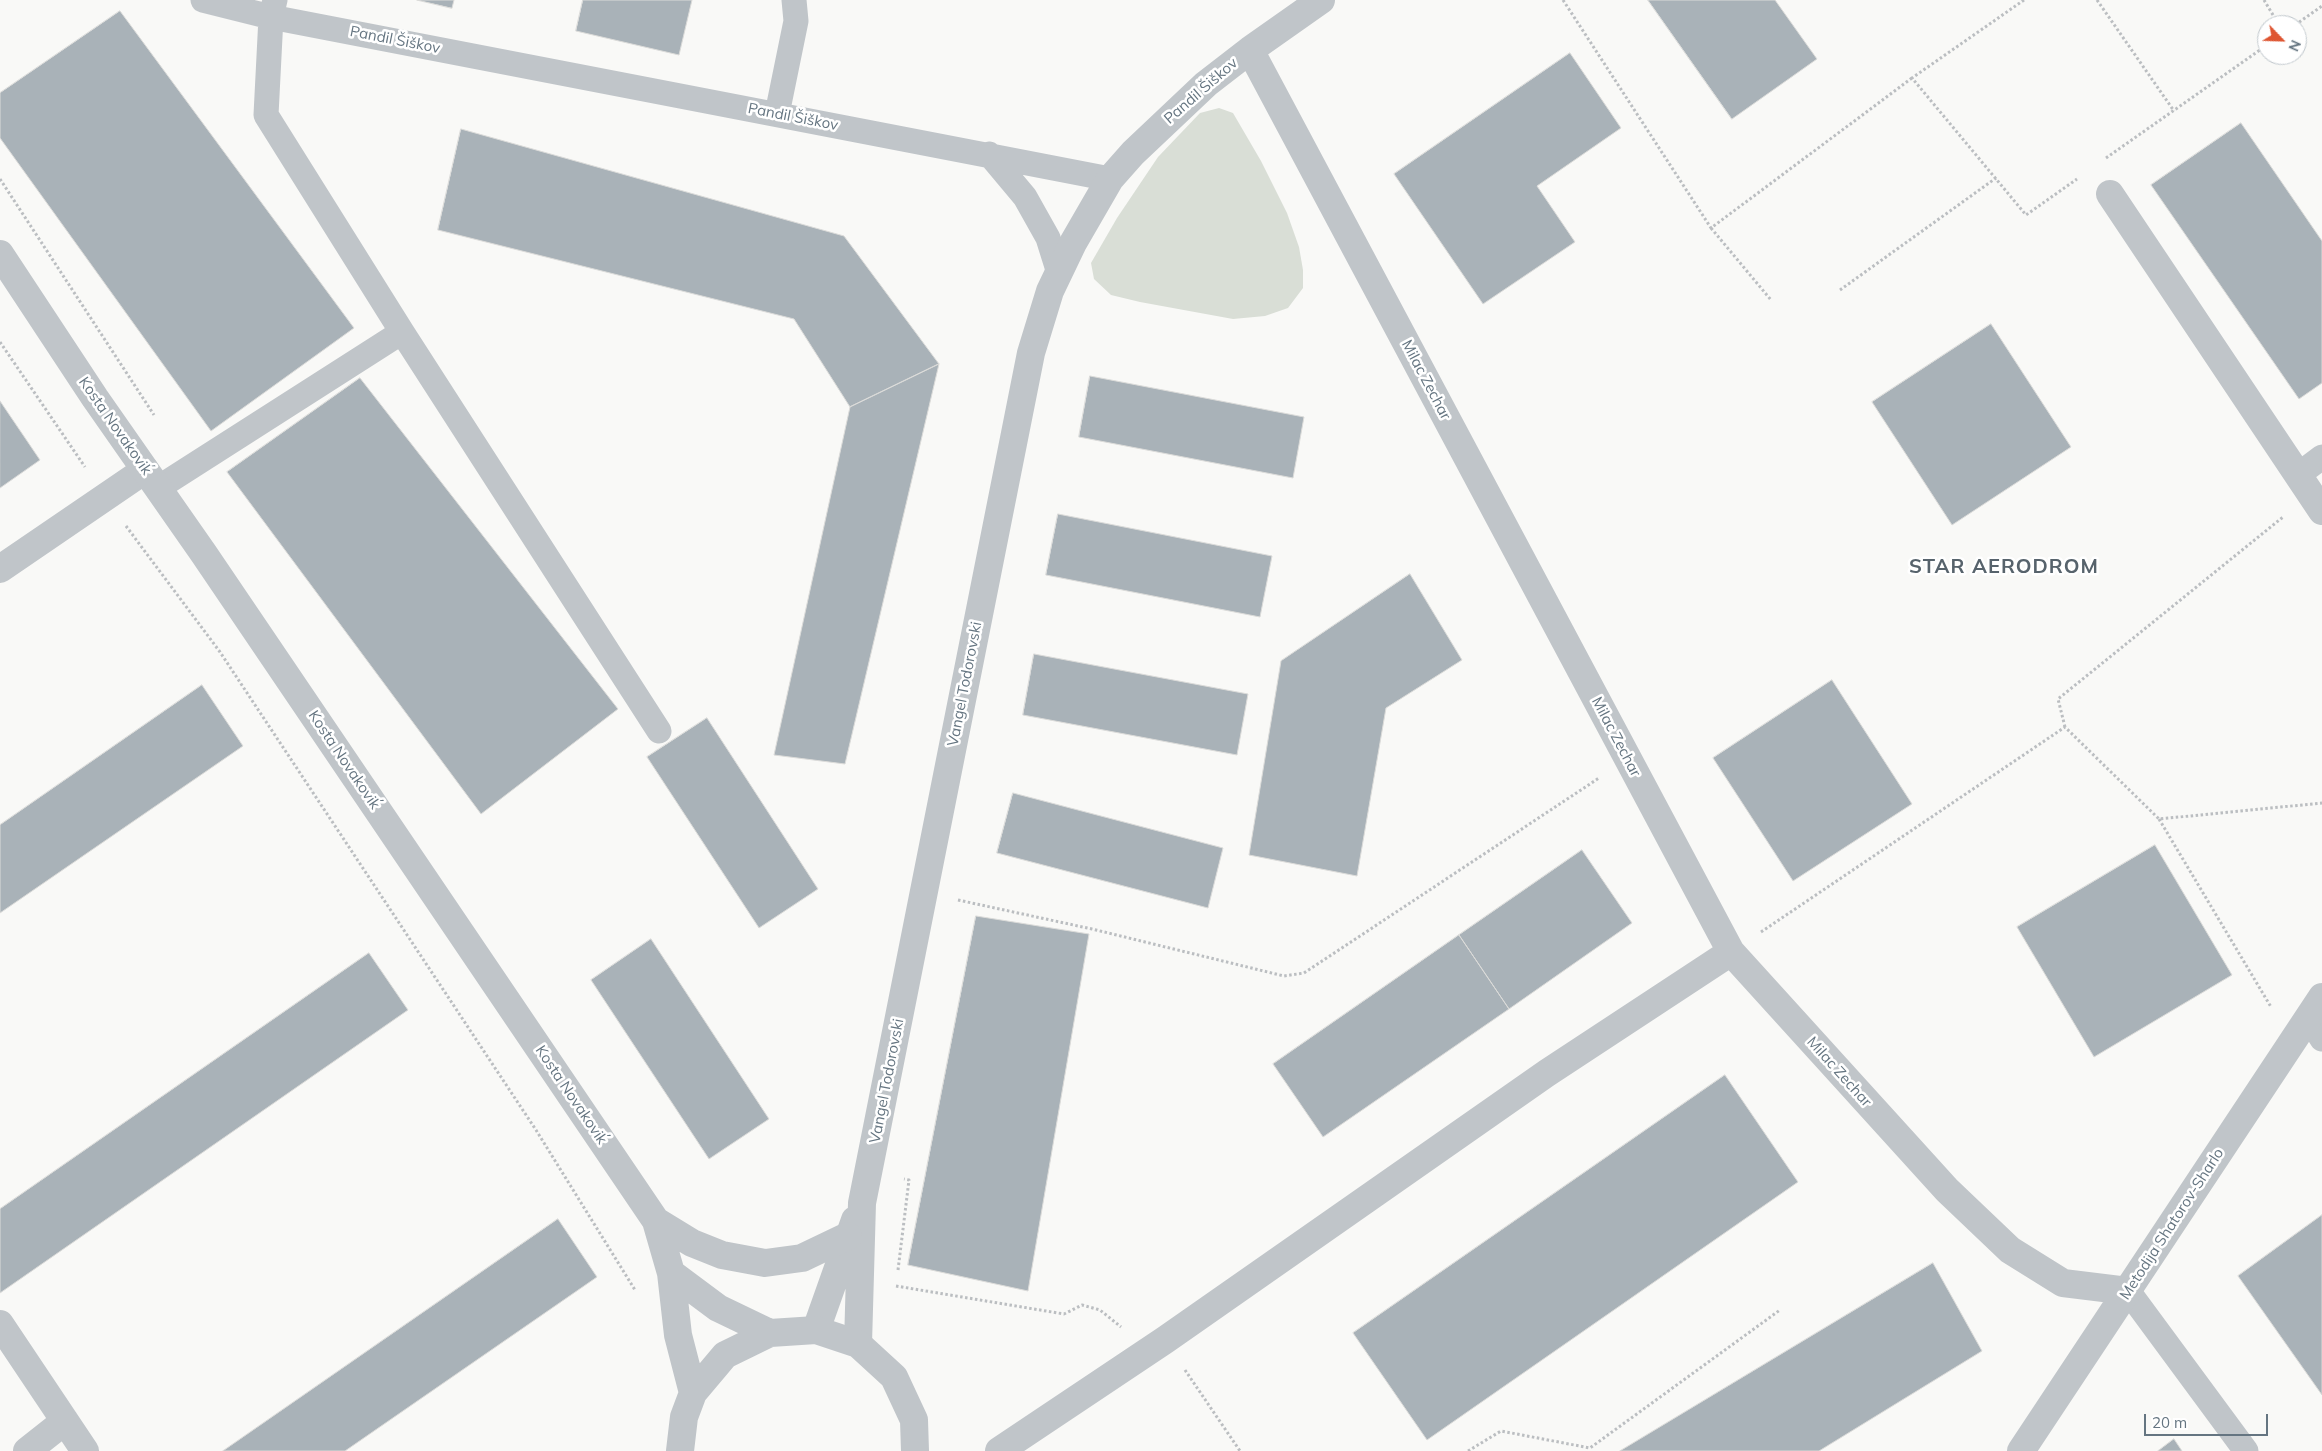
<!DOCTYPE html>
<html>
<head>
<meta charset="utf-8">
<style>
  body { margin:0 }
  #map { position:relative; width:2322px; height:1451px; overflow:hidden; background:#f9f9f7; font-family:Mulish,sans-serif }
  canvas { display:block }
  .north { position:absolute; left:2257px; top:15px; width:50px; height:50px; box-sizing:border-box; background:#fff; border:1px solid #c1c8cd; border-radius:50%; rotate:114deg; font-size:14px; font-weight:700; line-height:20px; text-align:center; color:#657581 }
  .north::after { content:''; display:block; margin:auto; width:18px; height:22px; background:#de5531; clip-path:polygon(50% 0,100% 100%,50% 72%,0 100%) }
  .scale { position:absolute; left:2144px; top:1414px; width:124px; height:22px; box-sizing:border-box; border:2px solid #657581; border-top:0; padding-left:6px; font-size:15px; line-height:18px; white-space:nowrap; color:#657581; -webkit-text-stroke:4px #fff; paint-order:stroke }
</style>
</head>
<body>
<div id="map">
<canvas width="2322" height="1451"></canvas>
<div class="north">N</div>
<div class="scale">20 m</div>
</div>
<script>
const c = document.querySelector('canvas').getContext('2d');
c.lineJoin = 'round';
function fillPath(path, color) { c.fillStyle = color; c.fill(path, 'evenodd'); }
function trace(path, color, width, dash) { c.strokeStyle = color; c.lineWidth = width; c.lineCap = dash ? 'butt' : 'round'; c.setLineDash(dash || []); c.stroke(path); }
function write(font, color, halo, rows, align = 'center') {
  c.font = font + ' Mulish,sans-serif'; c.lineWidth = 5; c.setLineDash([]); c.textBaseline = 'middle'; c.strokeStyle = halo; c.fillStyle = color; for (const [text, x, y, turn = 0] of rows) {
    c.save(); c.translate(x, y); c.rotate((+turn || 0) * Math.PI / 180); c.textAlign = isNaN(turn) ? turn : align; if (halo) c.strokeText(text, 0, 0); c.fillText(text, 0, 0); c.restore();
  }
}
fillPath(new Path2D(`
  M1219,108l14,5 28,48 26,52 12,34 4,23v18l-15,20 -23,8 -32,3 -93,-17 -29,-7 -17,-16 -3,-16 26,-45 41,-61 42,-44z`), '#d9ded6');
const building = new Path2D(`
  M417,0h37l-2,8z
  M583,0h109l-13,55 -103,-24z
  M1648,0h127l42,59 -85,60z
  M120,11l234,317 -143,103 -211,-293v-45z
  M1570,53l51,75 -84,58 38,56 -92,62 -89,-130z
  M2241,123l81,118v142l-23,16 -148,-214z
  M461,129l383,107 95,128 -89,43 -56,-88 -356,-89z
  M1991,324l80,123 -119,78 -80,-123z
  M939,364l-94,400 -71,-9 76,-348z
  M1090,376l214,41 -11,61 -214,-41z
  M360,378l258,331 -137,105 -254,-342z
  M0,401l40,59 -40,28z
  M1058,514l214,42 -12,61 -214,-42z
  M1410,574l52,86 -76,48 -29,168 -108,-21 32,-194z
  M1034,654l214,40 -11,61 -214,-40z
  M1832,680l80,124 -119,77 -80,-123z
  M202,685l41,61 -243,167v-88z
  M707,718l111,171 -59,39 -112,-171z
  M1013,793l210,55 -15,60 -211,-55z
  M2155,845l77,130 -138,82 -77,-130z
  M1582,850l50,73 -123,86 -50,-74z
  M976,916l113,18 -61,357 -120,-26z
  M1459,935l50,74 -186,128 -50,-73z
  M651,939l118,180 -60,40 -118,-179z
  M369,953l39,57 -408,283v-84z
  M1725,1075l73,107 -371,258 -74,-107z
  M2322,1215v180l-84,-119z
  M558,1219l39,58 -252,174h-122z
  M1933,1263l49,88 -163,100h-199z
  M2174,1439l8,12h-24z`);
fillPath(building, '#a9b2b8');
trace(building, '#dbdbd9', 1);
trace(new Path2D(`
  M1563,0l148,228 201,-150
  M2024,0l-112,78 114,137 51,-36
  M2097,0l77,111
  M2264,0l15,25
  M2295,25l27,-19
  M2106,158l161,-113
  M0,179l154,236
  M1711,228l60,72
  M1840,290l156,-112
  M0,342l85,125
  M126,526l94,126 316,478 99,160
  M2065,727l-7,-28 225,-182
  M2159,819l112,188
  M958,900l134,29 192,47 20,-3 295,-195
  M1761,932l304,-205 94,92 163,-16
  M898,1270l11,-90 -5,-1
  M896,1286l168,28 18,-9 18,5 21,17
  M1185,1370l55,81
  M1468,1451l33,-20 89,17 190,-138`), '#bbbec1', 3, [2.5, 2.5]);
trace(new Path2D(`
  M203,0l68,17 839,162
  M275,0l-4,17 -5,98 136,217 257,399
  M777,114l19,-93 -2,-21
  M989,154l36,43 23,41 11,35
  M2298,475l24,-18
  M158,488l244,-156
  M2308,1017l14,22
  M2128,1291l118,160`), '#c0c5c9', 25);
trace(new Path2D(`
  M1250,50l481,902 216,238 63,60 53,33 65,8
  M2110,194l212,317
  M0,569l145,-99
  M0,1324l85,127
  M816,1330l39,-110
  M858,1344l4,-141 169,-850 19,-62 23,-48 37,-64 23,-26 73,-69 44,-34 71,-50
  M27,1451l38,-30
  M999,1451l166,-111 382,-267 184,-121
  M2021,1451l301,-454`), '#c0c5c9', 28);
trace(new Path2D(`
  M0,254l95,144 109,156 452,667 15,52 7,62 15,58
  M656,1221l36,22 30,12 43,8 37,-5 46,-22
  M671,1273l47,35 52,25
  M680,1451l4,-34 9,-24 32,-38 45,-22 46,-3 42,14 36,33 20,43 1,31`), '#c0c5c9', 28);
write('15px', '#657581', '#fff', [
  ["Pandil Šiškov",395,40,11],
  ["Pandil Šiškov",1201,91,-41],
  ["Pandil Šiškov",793,117,11],
  ["Milac Zechar",1426,380,62],
  ["Kosta Novakoviḱ",115,426,55],
  ["Vangel Todorovski",965,684,-79],
  ["Milac Zechar",1616,737,62],
  ["Kosta Novakoviḱ",344,760,56],
  ["Milac Zechar",1839,1072,48],
  ["Vangel Todorovski",887,1081,-79],
  ["Kosta Novakoviḱ",571,1095,56],
  ["Metodija Shatorov-Sharlo",2172,1224,-57]
]);
c.letterSpacing = '1px';
write('bold 20px', '#57636c', '#fff', [
  ["STAR AERODROM",2004,567]
]);
c.letterSpacing = '0px';
</script>
</body>
</html>
